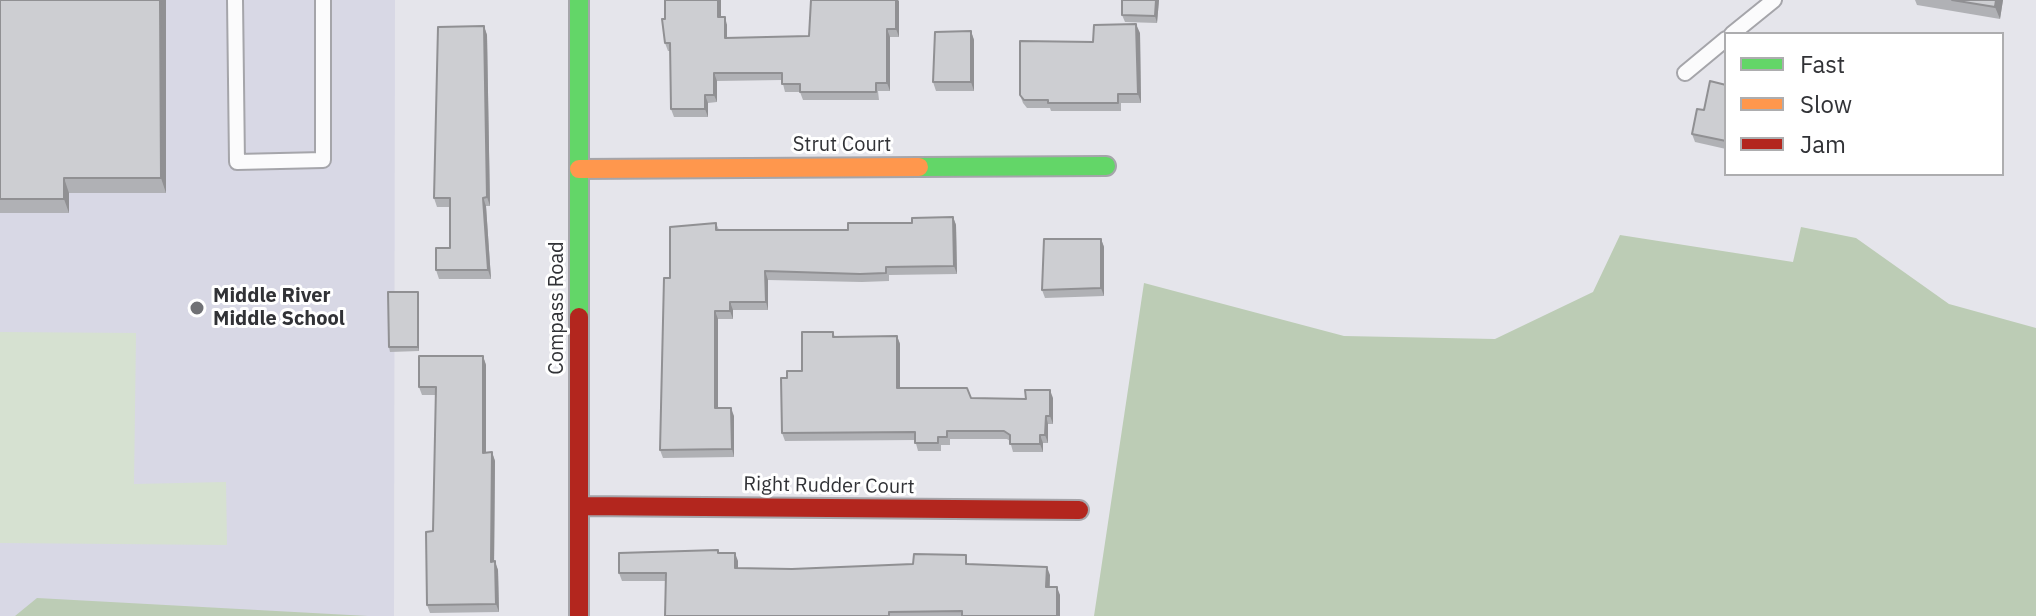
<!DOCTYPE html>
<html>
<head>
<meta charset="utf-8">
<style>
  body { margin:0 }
  #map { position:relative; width:2036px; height:616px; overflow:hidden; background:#e5e5eb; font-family:"IBM Plex Sans",sans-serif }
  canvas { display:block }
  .legend { position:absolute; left:1724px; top:32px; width:280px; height:144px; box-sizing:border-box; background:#fff; border:2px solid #adadaf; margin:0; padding:10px 14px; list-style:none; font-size:24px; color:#313236 }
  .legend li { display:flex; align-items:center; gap:16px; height:40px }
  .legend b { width:40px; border:2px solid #adadaf }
</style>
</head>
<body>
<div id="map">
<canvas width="2036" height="616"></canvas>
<ul class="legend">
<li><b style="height:10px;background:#63d668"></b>Fast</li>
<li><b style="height:10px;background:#ff974d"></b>Slow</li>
<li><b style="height:10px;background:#b3261e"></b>Jam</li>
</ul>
</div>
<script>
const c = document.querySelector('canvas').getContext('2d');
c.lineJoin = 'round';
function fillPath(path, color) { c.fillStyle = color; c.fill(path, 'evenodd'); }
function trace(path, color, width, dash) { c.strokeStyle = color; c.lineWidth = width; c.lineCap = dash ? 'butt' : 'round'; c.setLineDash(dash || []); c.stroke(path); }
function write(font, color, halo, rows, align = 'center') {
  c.font = font + ' "IBM Plex Sans",sans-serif'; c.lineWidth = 6; c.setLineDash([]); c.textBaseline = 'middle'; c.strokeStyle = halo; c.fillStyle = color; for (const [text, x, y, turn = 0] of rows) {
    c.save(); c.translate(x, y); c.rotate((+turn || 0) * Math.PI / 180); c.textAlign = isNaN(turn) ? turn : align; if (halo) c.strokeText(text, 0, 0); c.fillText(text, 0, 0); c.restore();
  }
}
fillPath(new Path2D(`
  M0,0h395l-1,616h-394z`), '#d8d8e5');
fillPath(new Path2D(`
  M0,332l136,1 -2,151 92,-2 1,63 -227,-2z`), '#d6e1d1');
fillPath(new Path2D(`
  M1801,227l55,11 93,66 87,24v288h-942l50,-333 200,53 151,3 98,-47 27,-57 173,27z
  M37,598l331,18h-353z`), '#bcccb5');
const lane = new Path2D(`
  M235,0l2,162 86,-2v-160
  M1732,34l42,-34
  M1685,73l41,-34`);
const fast = new Path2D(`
  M579,0v317
  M919,167l187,-1`);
const slow = new Path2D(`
  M579,169l340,-2`);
const jam = new Path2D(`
  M579,317v299
  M579,506l500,4`);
trace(lane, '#a5a5aa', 18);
trace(fast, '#a5a5aa', 22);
trace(slow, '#a5a5aa', 22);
trace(jam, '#a5a5aa', 22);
trace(lane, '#fbfbfc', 14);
trace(fast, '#63d668', 18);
trace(slow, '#ff974d', 18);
trace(jam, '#b3261e', 18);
fillPath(new Path2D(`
  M0,0h166v193h-97v20h-69z
  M1159,0l-2,23 -32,-1 -3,-7z
  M1915,0h88l-3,19 -83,-14z
  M899,1v36h-9v54h-12l1,9h-76l-3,-8h-15l-3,-12 -65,1v21l-9,1v14h-34l-3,-8 -1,-58h-2l-3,-8v-24l56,-2 6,8v13l82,-2z
  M484,26l3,9 3,171h-4l5,73h-52l-3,-9 14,-22v-41h-13l-3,-9z
  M971,31l3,9v51h-38l-3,-9z
  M1140,33l1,70h-20v8h-70l-1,-3h-23l-4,-5 -3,-8 73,-53z
  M1726,85v64l-31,-7 -3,-8 12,-24z
  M953,217l3,8 1,49 -68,1v6l-27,1 -94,-2v30h-35v9h-15v89l16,8v41l-71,1 -3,-8 10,-172 46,-55 3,7h129l64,-7z
  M1101,239l3,8v49l-59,2 -3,-8z
  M419,296v55l-29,1 -1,-5z
  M833,332l2,5 62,-1 3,8v44l71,10h82v26h-5v19h-5v9h-30l-3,-11 -3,-2h-57v6h-9v6h-23l-3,-11 -130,1 -3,-8 5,-55 15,-7z
  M483,356l3,9v87h6l3,9 -1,100 4,9 1,42 -69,1 -3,-8 6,-74 3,-136h-14l-3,-8z
  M719,553l19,8v7l54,1 177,-6v2l81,10v12l10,8v21h-395v-35h-43l-3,-8z`), '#b0b1b5');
fillPath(new Path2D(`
  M160,0h6v193l-5,-15z
  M718,0h3v24l-3,-7z
  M896,0h2l1,1v36l-3,-8z
  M1156,0h3l-2,23 -2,-7z
  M1996,0h7l-3,19 -5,-12z
  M725,17l2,8v21l-2,-8z
  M1136,24l4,9 1,70 -3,-9z
  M484,26l3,9 3,171 -3,-9z
  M887,29l3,8v54l-3,-8z
  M971,31l3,9v51l-3,-9z
  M714,73l3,8v21l-3,-7z
  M705,95l3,8v14l-3,-8z
  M64,178l5,15v20l-5,-14z
  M483,198l3,8 5,73 -3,-9z
  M953,217l3,8 1,49 -3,-8z
  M1101,239l3,8v49l-3,-8z
  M765,271l3,9v30l-2,-8z
  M418,292l1,4v55l-1,-4z
  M730,302l3,8v9l-3,-8z
  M715,311l3,8v97l-3,-8z
  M897,336l3,8v52l-3,-8z
  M483,356l3,9v96l-3,-8z
  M1050,390l3,8v26l-3,-8z
  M731,408l3,8v41l-2,-8z
  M1046,416l2,8v19l-3,-8z
  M1040,435l3,8v9l-3,-8z
  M492,452l3,9 -1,109 -3,-8z
  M735,553l3,8v15l-3,-8z
  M495,561l3,9 1,42 -3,-8z
  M1047,567l3,8 -1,20 -3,-8z
  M1057,587l3,8v21h-3z`), '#909093');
const building = new Path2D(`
  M0,0h160l1,178h-97v21h-64z
  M665,0h53v17h7v21l84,-2 2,-36h85v29h-9v54h-11v9h-76v-8h-18v-11h-68v22h-9v14h-34l-1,-66h-5l-3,-24h3z
  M1122,0h34l-1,16 -33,-1z
  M1952,0h44l-1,7z
  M1136,24l2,70h-20v9h-70v-3h-24l-4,-5v-54l73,1 1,-17z
  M484,26l3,171 -4,1 5,72h-52v-22h14v-50h-16l4,-171z
  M971,31v51h-38l2,-50z
  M1710,81l16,4v56l-34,-7 5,-25 7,1z
  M953,217l1,49 -68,1v6l-26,1 -95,-3 1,31h-36v9h-15v97h16l1,41 -72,1 4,-172h6v-51l46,-4v7h132v-7h64v-5z
  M1044,239h57v49l-59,2z
  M388,292h30v55h-29z
  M802,332h31v5l64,-1v52h70l4,10 55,1 -1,-9h25v26h-4l-1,19h-5v9h-30v-9l-6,-4h-57v6h-9v6h-23v-11l-133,1 -1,-55h6v-7h15z
  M419,356h64v97l9,-1 -1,110 4,-1 1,43 -69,1 -1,-73 7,-1 3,-144h-17z
  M718,550v3h17v15l57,1 121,-5 1,-10 52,1v9l81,3 -1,20h11v29h-95v-5l-73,1v4h-224l1,-43h-47v-20z`);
fillPath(building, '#cdced2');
trace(building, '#909093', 2);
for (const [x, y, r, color] of [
  [197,308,8,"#707175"]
]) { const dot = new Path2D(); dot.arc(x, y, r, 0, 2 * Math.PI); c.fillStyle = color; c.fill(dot); trace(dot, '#fff', 3); }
write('20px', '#313236', '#fff', [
  ["Strut Court",842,145],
  ["Compass Road",557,308,-90],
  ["Right Rudder Court",829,486,1]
]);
write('bold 20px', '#313236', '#fff', [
  ["Middle River",213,296],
  ["Middle School",213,319]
], 'left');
</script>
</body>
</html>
